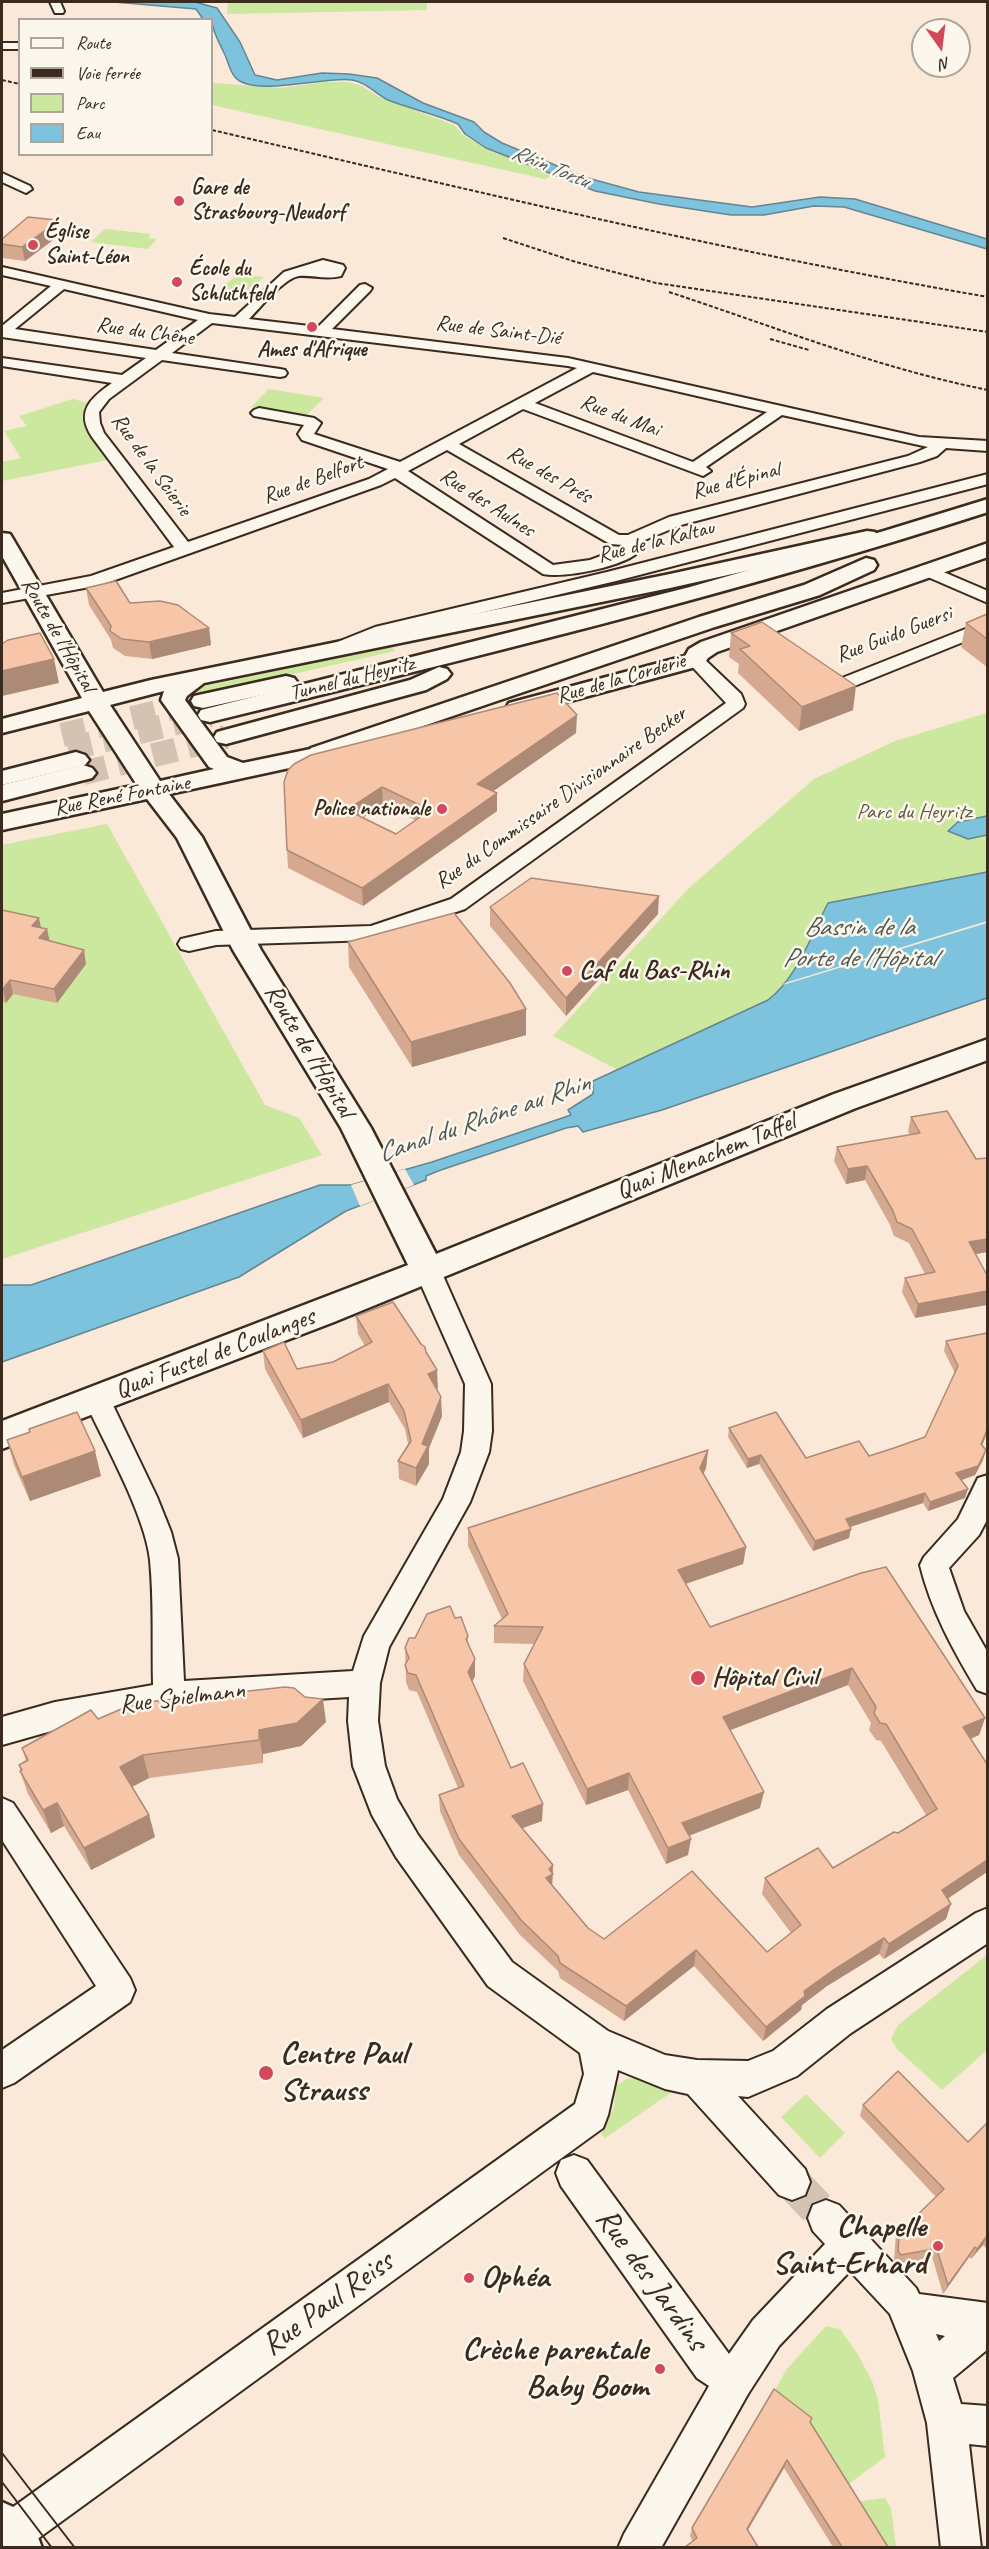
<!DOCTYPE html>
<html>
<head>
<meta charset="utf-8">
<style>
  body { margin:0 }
  #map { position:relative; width:989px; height:2549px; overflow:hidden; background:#fae8d8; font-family:Caveat,sans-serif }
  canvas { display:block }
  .frame { position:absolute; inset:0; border:3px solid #3b2a1e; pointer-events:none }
  .legend { position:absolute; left:18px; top:18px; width:195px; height:138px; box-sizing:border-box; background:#fbf7ec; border:2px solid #aea59a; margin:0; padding:8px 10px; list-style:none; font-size:18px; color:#3b2a1e }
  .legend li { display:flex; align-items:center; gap:12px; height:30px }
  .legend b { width:30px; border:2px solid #aea59a }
  .north { position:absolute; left:911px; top:18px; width:60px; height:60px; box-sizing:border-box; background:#fbf7ec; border:2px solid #aea59a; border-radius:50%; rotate:166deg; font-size:16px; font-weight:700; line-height:24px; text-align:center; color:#3b2a1e }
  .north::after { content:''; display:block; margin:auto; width:21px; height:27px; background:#d1495b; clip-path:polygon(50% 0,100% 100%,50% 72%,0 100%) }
</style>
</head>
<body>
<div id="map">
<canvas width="989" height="2549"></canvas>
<div class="frame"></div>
<ul class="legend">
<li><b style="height:8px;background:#fbf7ec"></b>Route</li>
<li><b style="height:8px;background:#3b2a1e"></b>Voie ferrée</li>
<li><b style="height:16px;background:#cce79e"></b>Parc</li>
<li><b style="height:16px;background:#7dc3dd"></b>Eau</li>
</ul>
<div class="north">N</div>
</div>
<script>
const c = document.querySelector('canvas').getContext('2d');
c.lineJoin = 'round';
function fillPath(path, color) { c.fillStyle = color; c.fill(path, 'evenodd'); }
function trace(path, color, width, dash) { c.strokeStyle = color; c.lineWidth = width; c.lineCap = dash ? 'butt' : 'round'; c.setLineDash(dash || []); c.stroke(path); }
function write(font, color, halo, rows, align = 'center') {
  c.font = font + ' Caveat,sans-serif'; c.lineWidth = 5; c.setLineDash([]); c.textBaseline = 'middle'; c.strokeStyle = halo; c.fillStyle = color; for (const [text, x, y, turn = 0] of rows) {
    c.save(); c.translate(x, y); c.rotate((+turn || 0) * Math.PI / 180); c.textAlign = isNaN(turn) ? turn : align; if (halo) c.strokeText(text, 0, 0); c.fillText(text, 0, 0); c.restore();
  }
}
fillPath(new Path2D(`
  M228,2h199v8l-200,4z
  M324,82h23l13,3 19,12 75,28 9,10 29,17 27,9 32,15 -6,3 -333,-74v-22l69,5z
  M105,229l46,5 -3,4 9,1 -9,10 -57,-7z
  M238,274l26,3 -21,20 -27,-4z
  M269,389l55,9 -17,17 -56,-8z
  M73,399l15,4c-11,35 5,30 20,57l-106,21v-19l19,-4 -17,-27 23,-5 -8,-10z
  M391,646l4,5 -198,45 -6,-7z
  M987,713v159l-158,31c-17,31 -32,75 -61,97l-150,70 -65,-34 136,-148 125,-109 81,-38z
  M107,824l158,281 34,13 23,37 -320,104v-414z
  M987,1955v95l-45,40 -45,-41 -6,-10 7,-14z
  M628,2078c15,1 35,1 44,14l-67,46 -4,-4 13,-27 2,-21z
  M806,2094l39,39 -25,25 -39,-41z
  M826,2326l14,3 17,24 15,28 6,19 7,57 -43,32 -71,-91 15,-28z
  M885,2498l6,10 5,39h-17l-24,-38 7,-8z`), '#cce79e');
const water = new Path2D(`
  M114,2h81l22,6 23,34 15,33 22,5 45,-7 27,1 28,4 46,25 51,19 10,10 18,11 82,34 55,15 113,15 68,-10 35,2 132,40v10l-143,-42 -30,-1 -50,9h-33l-72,-11 -64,-13 -109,-43 -21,-14 -7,-10c-23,-10 -47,-15 -70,-24 -12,-6 -22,-18 -36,-20 -26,-4 -100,18 -117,-3 -6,-7 -7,-17 -11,-24 -5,-11 -12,-22 -12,-33l-9,-1 -7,-10z
  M987,816v19l-19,4 -20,-8 10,-9z
  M987,872v126l-325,112 -79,22 -5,-6 -12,2 -128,43 -12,5v4l-80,31 -107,66 -237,85v-77h29l289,-100h31l81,-23 139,-47 -3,-5 25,-16v-13l175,-81c29,-22 44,-66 60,-97z`);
fillPath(water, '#7dc3dd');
trace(water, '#638691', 1.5);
fillPath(new Path2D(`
  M987,921v2l-204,62 2,-2z
  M405,1169l9,16 -54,21 -9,-21z`), '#fae8d8');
trace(new Path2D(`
  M792,2182l34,36`), '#d4c2b3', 36, [36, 18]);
trace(new Path2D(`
  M62,735l141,-34`), '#d4c2b3', 24, [24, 12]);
trace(new Path2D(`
  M83,773l143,-36`), '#d4c2b3', 24, [24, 12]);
trace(new Path2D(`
  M68,749l142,-34`), '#d4c2b3', 24, [24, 12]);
const street = new Path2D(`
  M50,2h10l4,9 -1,2h-8z
  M2,43h18v6h-18z
  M2,173l28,13 2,3 -6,4 -24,-11z
  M323,260l20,5 2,3 -4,8c-15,4 -28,-1 -42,0 -15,2 -39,32 -50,43l69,8 42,-42 5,-1 7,4 -2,3 -38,38 236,29 351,79 69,4v10l-42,-3 -9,8 -17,6 -239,63 -41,17v8c-12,16 -77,29 -97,24l-148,-96 -14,7 -280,100 -99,18v-10l89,-17 83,-29 -82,-110c-17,-26 -1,-39 20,-54l-110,-17v-8l120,17 24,-17 -144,-21v-11l49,-40 -49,-11v-8l207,47 26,3 49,-45zM64,289l134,31 -42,30 -141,-21zM212,323l356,43 9,2 -177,94 -86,-28 7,-11 -7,-5 -55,-10 -5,2 -3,3 3,3 50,9 -6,9 4,6 86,29 -19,10 -181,63 -84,-109 -4,-10 -1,-11 10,-13 53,-39 118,17 5,-1 2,-3 -2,-3 -5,-1 -108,-16zM593,372l174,40 -74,50 -158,-59zM523,409l180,67 8,-5 -5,-4 76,-52 146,32 -20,9 -239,61 -41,18h-9l-160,-91zM447,450l163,94 13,1v3l-33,12 -37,5 -145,-94z
  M988,474v10l-372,97 -229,54 -45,18h-12l-3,-4 3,-4 45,-18 232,-55z
  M927,565l61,26v12l-67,-29 -3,-4 3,-4z
  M988,620v12l-141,57h-14l-21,-17 3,-4 6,-2 21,12z
  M695,655l6,1 40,38 4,10 -2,4 -278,201 -92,31 -157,5 -27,6 -8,-2 -3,-5 3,-5 35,-8 155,-5 80,-27 275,-196 -40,-43 3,-4z
  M428,1262l9,2 4,7 50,113 1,47 -3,21 -19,50 -81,145 -9,36 -2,38 7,45 12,33 21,36 94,127 96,69 57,24 32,5 51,1 25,-10 54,-42 149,-96 12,-5v35l-137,90 -54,43 -49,21 -10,-1 67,73 5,13 -5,13 -13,5 -13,-5 -91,-101 -23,-5 -47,-19 -10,45 -5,13 -578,420h-23v-33l573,-411 9,-30 -4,-21 -92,-67 -92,-129 -24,-42 -19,-49 -5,-45 1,-24 -180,11 -114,22 -53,15v-28l53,-15 98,-17c-1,-41 1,-84 -3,-125 -5,-46 -46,-117 -66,-161l3,-7 10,-3 10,3 3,7 47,98 14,35 7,27 6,122 169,-10 11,-35 79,-137 18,-47 3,-21 1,-47 -50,-113 4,-7z
  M988,1475v43l-9,17 -30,33 15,43 24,42v41l-11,-4c-24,-40 -46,-80 -57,-125l4,-8 34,-38 20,-41z
  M2,1798l11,5 117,175 5,12 -5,12 -116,81 -12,5v-38l94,-64 -94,-146z
  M574,2155l13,5 142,194 24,-34 72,-76 -12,-13 -5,-13 5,-13 13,-5 13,5 77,83 3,6 69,9v46l-35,29 8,26 27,2v40l-19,-2 12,104h-40l-14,-125 -14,-52 -23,-57 -40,-43 -71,75 -31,48 -87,154h-43l6,-14 85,-148 -12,-8 -136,-192 -5,-13 5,-13zM936,2334l9,2 -6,5z`);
const secondary = new Path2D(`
  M867,531l8,1 3,5 -3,5 -205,46 -466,95 -17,13 -2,4 42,57 16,6 111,-23 9,2 3,5 -3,5 -9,2 -185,40 33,43 59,113 110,178 65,126 398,-160 154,-55v21l-132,48 -522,214 -332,127v-28l406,-156 -67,-137 -108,-178 -56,-112 -30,-39 -145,31v-16l135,-29 -48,-74 -87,22v-14l80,-21 -80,-142v-23l8,1 3,5 90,153 48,-12 519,-106zM164,691l-3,9 48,67 5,2 -54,12 -50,-76z
  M988,543v14l-271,95 -9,6 -5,7 -185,50 -9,-2 -3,-5 3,-5 176,-47 4,-7 12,-7z
  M286,676l8,2 4,5 -4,5 -91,20 -9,-2 -3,-5 3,-5z
  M2,2502l18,8 15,19 7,19h-40z`);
const primary = new Path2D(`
  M439,667l8,2 4,5 -4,5 -21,11 -200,54 -9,-2 -3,-5 3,-5 193,-52z
  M83,765l9,3 4,5 -4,5 -90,23v-16z`);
const highway = new Path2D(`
  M988,499v13c-256,83 -517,146 -778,210l-9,-2 -3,-5 3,-5 489,-123 194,-56z
  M866,558l8,2 3,5 -3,5 -54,25 -105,32 -386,131 -9,2 -9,-2 -3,-5 3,-5 388,-131 105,-32z
  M76,752l9,3 4,5 -4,5 -83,20v-14z`);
trace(street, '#3b2a1e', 4);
trace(secondary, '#3b2a1e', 5);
trace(primary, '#3b2a1e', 5);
trace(highway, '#3b2a1e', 5);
fillPath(street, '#fbf7ec');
fillPath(secondary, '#fbf7ec');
fillPath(primary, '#fbf7ec');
fillPath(highway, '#fbf7ec');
trace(new Path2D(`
  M2,2453l73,95
  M2,2482l50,66`), '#3b2a1e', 2);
trace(new Path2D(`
  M2,80l18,4
  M212,130c258,60 515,122 776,167
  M503,238l73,24 80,21 332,49
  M669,292c106,35 209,76 319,98
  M770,339l39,11`), '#3b2a1e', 2, [4, 2]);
fillPath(new Path2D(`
  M56,220l2,15 -5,4v1l-28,21 -23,-3v-19z
  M86,588l123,40 2,17 -59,14 -27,-3 -12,-8 -2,-8 -3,-5 -19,-30z
  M987,614v53l-26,-20 5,-24z
  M731,633l122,77 -54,21 -61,-58 1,-9 -10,-7z
  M576,733l-83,58 4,2v18l-134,95 -75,-38 -1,-18 -3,-68zM383,804l32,16 -19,14 -33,-16z
  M490,907l168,7 -92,102 -76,-90z
  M2,910l39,18 6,1 2,12 37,23 -29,39 -44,-9 -7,9 -4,-2z
  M348,942l178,67v26l-114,32 -63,-100z
  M911,1117l76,135 -11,2 -61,64 -13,-26 3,-14 20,-4 -16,-31 -15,-7 -4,-11 -25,-45 -19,4 -12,-23 3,-14 73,-12 -2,-4z
  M356,1316l70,36 12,36 -1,1 5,27 -13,32v16l-13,22 -17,-7 -1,-18 10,-17 -3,-15 -16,-27 -86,36 -38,-69 -2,-18 34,18 36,-7 32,-16 -7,-12z
  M987,1333l-5,113 1,14 -8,15 -14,5 4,18 -37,13 -5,-8 -73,24 -1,11 -36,13 -54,-87 -12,4 -19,-31 1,-9 77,30 63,-2 25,-8 31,-11 30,-64 -11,-22 2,-10z
  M7,1440l94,36 -71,25 -16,-36z
  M708,1450l-2,18 -3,6 43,73 -3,17 -57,20 24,43 151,-54 124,145 -6,17 -8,4 -25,180 -62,40 -5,-5 -52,32 -25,19 -1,5 -38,31 -69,-75 -70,55 -64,-43 -2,-7 -38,-36 -61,-80 -19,-44 -1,-16 19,-7 -41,-96 -8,-2 -3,-8 -1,-34 10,-10 40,-20 13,18v9l7,31 -3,6 39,86 31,53 -20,7 31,37 -1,21 36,42 16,11 163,13 24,-19 -29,-39 3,-16 68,-10 65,-35 28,-18 -45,-74 -5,-1 -7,-10 2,-7 -23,-38 -118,45 30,78 -71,28 -1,19 -22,9 -38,-74 -42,15 -63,-124 1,-17 10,-20 -40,-1v-17l8,-7 -34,-73v-18z
  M98,1719l228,3 -25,24 -38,8v9l-114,15 -17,9 17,28 6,22 -64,33 -27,-44 -13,7 -23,-39 -8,-23 1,-1 -2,-5 7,-4 -4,-13z
  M863,2105l105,37 19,-19v126l-4,-4 -12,14 -2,-2 -26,37 -12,-41 -3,6 -31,5 -3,-3 2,-28 4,-10 7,2 29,-28 -76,-81z
  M810,2422l78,125h-55l-49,-79 -36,62 -55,12 -3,-6 2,-8z`), '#d4a990');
fillPath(new Path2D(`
  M56,220l2,15 -5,4v1l-28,21 -3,-14z
  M209,628l2,17 -59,14 -3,-17z
  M54,659l5,24 -57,13v-25z
  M856,686l-3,24 -54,21 3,-24z
  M577,715l-1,18 -98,69 -1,-18z
  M382,787l1,17 -35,24 -1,-18z
  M497,793v18l-134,95 -1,-18z
  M659,896l-1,18 -92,102v-18z
  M39,918l3,14 -10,-6z
  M47,929l3,14 -11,-5z
  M84,950l2,14 -29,39 -3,-14z
  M10,980l3,14 -7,9 -3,-14z
  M526,1009v26l-114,32 -1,-25z
  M867,1166l-2,14 -19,4 2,-15z
  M987,1239v13l-22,4 4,-14z
  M987,1291v14l-72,13 3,-14z
  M437,1370l1,18 -9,4 -1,-18z
  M388,1384l1,18 -86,36 -2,-18z
  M441,1397l1,19 -13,32v16l-13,22v-18l6,-24z
  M987,1430v3l-8,21 2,-10z
  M708,1450l-2,18 -8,18 2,-18z
  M986,1450l-3,10 -8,15 -21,8 2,-10z
  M95,1451l6,25 -71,25 -8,-24z
  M761,1455l-2,9 -12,4 1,-9z
  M968,1489l-3,9 -37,13 2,-9z
  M925,1493l-2,10 -79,26 2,-10z
  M851,1529l-2,9 -36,13 2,-10z
  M746,1547l-3,17 -67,23 2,-17z
  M475,1659v17l-7,13v-17z
  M852,1668l-4,17 -128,49 3,-17z
  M323,1699l3,23 -25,24 -38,8v9l-4,-33z
  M985,1718l-6,17 -21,9 5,-17z
  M143,1755l6,23 -23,12 -6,-23z
  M629,1773l-1,17 -42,15 1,-16z
  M764,1792l-4,16 -80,31 2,-16z
  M57,1803l7,23 -13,7 -8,-23z
  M543,1804l-1,17 -30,11v-16z
  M149,1815l6,22 -64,33 -7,-22z
  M691,1839l-3,16 -22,9 2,-16z
  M987,1860v12l-50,34 5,-16z
  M553,1865l-1,25 -6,-12 3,-9z
  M951,1904l-5,15 -62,40 5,-15z
  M884,1938l-5,16 -52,32 -25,19 -1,5 -38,31 3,-14 38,-36 28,-20z
  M696,1950l-2,16 -70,55 2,-15z
  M987,2236l-4,9 -12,14 6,-10z
  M975,2247l-6,10 -26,37 5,-9z
  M787,2460l-3,8 -40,68 3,-7z`), '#ad8a76');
const building = new Path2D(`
  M28,217l28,3 -7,5 2,1 -29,21 -20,-3v-5z
  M116,581l14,22 30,-2 18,4 31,23 -60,14 -27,-3 -12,-8 1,-5 -5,-8 -20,-30z
  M987,614v25l-21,-16z
  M762,622l94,64 -54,21 -62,-58 10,-3 -19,-13z
  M40,633l14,26 -52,12v-27l6,-4z
  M557,693l20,22 -100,69 20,9 -135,95 -75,-38 -3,-68 4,-12 6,-6 17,-9zM382,787l48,23 -34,24 -49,-24z
  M531,878l128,18 -93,102 -76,-91z
  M2,910l37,8 -7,8 15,3 -8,9 45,12 -30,39 -44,-9 -7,9 -1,-1z
  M454,913l56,70 16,26 -115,33 -63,-100z
  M947,1111l29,48 11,-1v81l-18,3 18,33v16l-69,13 -13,-26 30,-6 -23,-43 -15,-7 -4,-11 -26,-45 -19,3 -11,-22 83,-14 -9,-16z
  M393,1302l28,42 4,3 1,5 11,18 -9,4 13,23 -19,47 6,2 -12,22 -18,-7 13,-20 -7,-30 -16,-27 -87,36 -38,-69 21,-9 13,27 36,-7 39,-20 -16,-26z
  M987,1333v97l-6,14 5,6 -8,16 -22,7 12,16 -38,13 -5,-9 -79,26 5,10 -36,12 -54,-86 -13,4 -19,-31 47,-16 30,46 53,-17 10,15 25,-8 31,-11 33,-71 -12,-25z
  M77,1412l18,39 -73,26 -15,-37 23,-8 -1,-3z
  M708,1450l-8,18 46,79 -68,23 32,57 151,-54 25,-6 99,151 -22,9 24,37v96l-45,30 9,14 -62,40 -5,-6 -52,33 -28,20 1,5 -39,31 -70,-77 -70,56 -66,-43 -2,-7 -37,-36 -62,-81 -20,-44 25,-9 -48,-111 -8,-2 -3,-8 4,-7 -4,-10 4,-10h6l12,-24 23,-8 5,12 6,-1 7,19 -2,3 9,20 -7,13 43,96 12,-5 20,41 -31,12 41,49 -4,4 4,5 -7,4 42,50 16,11 88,-68 75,81 34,-27 -36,-47 53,-30 15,20 61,-36 4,1 39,-24 -51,-85 -6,-1 -6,-10 2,-6 -24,-39 -129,49 41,75 -82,31 9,16 -23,9 -39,-75 -42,16 -63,-125 19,-37 -49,-1 14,-12 -40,-86z
  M285,1687l9,1 11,9 18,2 -26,24 -38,7v10l-116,15 -23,12 29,48 -65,33 -27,-45 -14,7 -23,-39 2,-1 -3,-5 9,-5 -6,-12 69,-38 7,9 28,-12 21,-5z
  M898,2071l70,71 19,-19v113l-10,13 -2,-2 -27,38 -13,-42 -2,6 -32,6 -3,-4 2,-28 7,2 37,-36 -81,-84z
  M774,2389l38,29 -2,4 78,125h-46l-55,-87 -40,69 11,18h-73l12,-9 -5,-10z`);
fillPath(building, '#f7c5a8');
trace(building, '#ad8a76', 1.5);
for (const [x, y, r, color] of [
  [179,201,6,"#d1495b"],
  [33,245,6,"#d1495b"],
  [177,282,6,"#d1495b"],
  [312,327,6,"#d1495b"],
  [442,809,6,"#d1495b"],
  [567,971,6,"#d1495b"],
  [698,1678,8,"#d1495b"],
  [266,2073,8,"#d1495b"],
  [938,2246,6,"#d1495b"],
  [469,2278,6,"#d1495b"],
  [660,2369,6,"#d1495b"]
]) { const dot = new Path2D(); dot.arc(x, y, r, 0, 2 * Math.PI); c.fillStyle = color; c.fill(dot); trace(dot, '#fbf7ec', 2); }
write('italic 22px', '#4f5857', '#fbf7ec', [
  ["Rhin Tortu",550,167,22]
]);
write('bold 22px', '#3b2a1e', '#fbf7ec', [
  ["Gare de",191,188],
  ["Strasbourg-Neudorf",191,213],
  ["Église",45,232],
  ["Saint-Léon",45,257],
  ["École du",189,269],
  ["Schluthfeld",189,294],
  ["Ames d'Afrique",312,350,"center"],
  ["Police nationale",430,809,"right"]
], 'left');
write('22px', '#3b2a1e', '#fbf7ec', [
  ["Rue de Saint-Dié",498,331,7],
  ["Rue du Chêne",145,332,8],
  ["Rue du Mai",620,416,21],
  ["Rue de la Scierie",151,465,54],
  ["Rue des Prés",549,475,30],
  ["Rue de Belfort",313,480,-20],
  ["Rue d'Épinal",736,481,-15],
  ["Rue des Aulnes",487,503,33],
  ["Rue de la Kaltau",656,542,-14],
  ["Route de l'Hôpital",58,635,60],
  ["Rue Guido Guersi",894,635,-21],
  ["Tunnel du Heyritz",352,679,-14],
  ["Rue de la Corderie",621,679,-16],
  ["Rue René Fontaine",122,796,-11],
  ["Rue du Commissaire Divisionnaire Becker",561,798,-35]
]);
write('22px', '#5f593e', '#fbf7ec', [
  ["Parc du Heyritz",914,812]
]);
write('bold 26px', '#3b2a1e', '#fbf7ec', [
  ["Caf du Bas-Rhin",579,971],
  ["Hôpital Civil",712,1678]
], 'left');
write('26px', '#3b2a1e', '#fbf7ec', [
  ["Route de l'Hôpital",309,1051,59],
  ["Quai Menachem Taffel",706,1157,-22],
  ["Quai Fustel de Coulanges",215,1354,-21],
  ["Rue Spielmann",182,1698,-7]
]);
write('italic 27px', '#4f5857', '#fbf7ec', [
  ["Bassin de la",859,928],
  ["Porte de l’Hôpital",859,959],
  ["Canal du Rhône au Rhin",484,1119,-19]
]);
write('bold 32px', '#3b2a1e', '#fbf7ec', [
  ["Centre Paul",280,2055],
  ["Strauss",280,2092],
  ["Chapelle",926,2228,"right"],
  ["Saint-Erhard",926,2265,"right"],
  ["Ophéa",481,2278],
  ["Crèche parentale",648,2351,"right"],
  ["Baby Boom",648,2388,"right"]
], 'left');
write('32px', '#3b2a1e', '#fbf7ec', [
  ["Rue des Jardins",651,2280,54],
  ["Rue Paul Reiss",328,2304,-36]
]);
</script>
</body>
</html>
